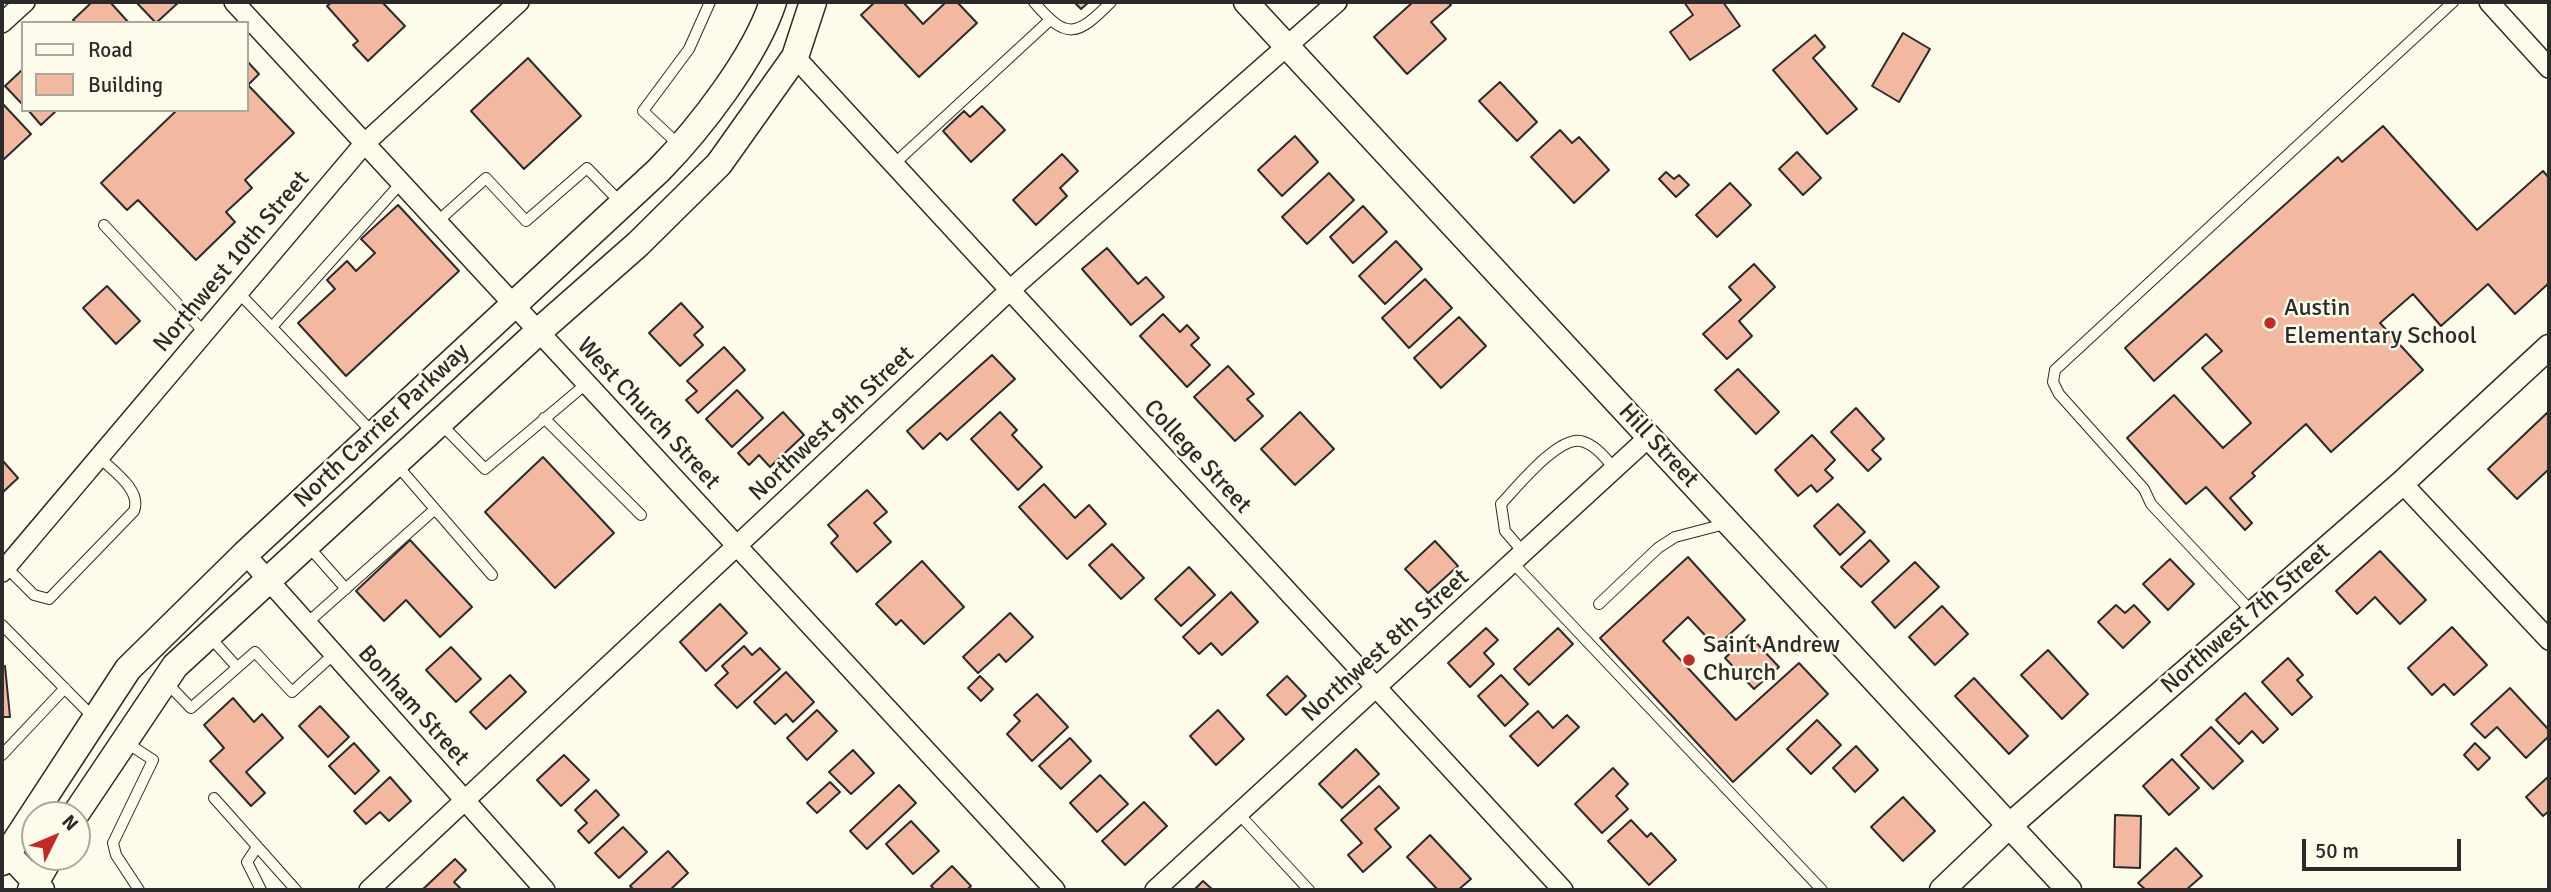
<!DOCTYPE html>
<html>
<head>
<meta charset="utf-8">
<style>
  body { margin:0 }
  #map { position:relative; width:2551px; height:892px; overflow:hidden; background:#fdfbea; font-family:Signika,sans-serif }
  canvas { display:block }
  .frame { position:absolute; inset:0; border:4px solid #2b2b2b; pointer-events:none }
  .legend { position:absolute; left:21px; top:21px; width:228px; height:91px; box-sizing:border-box; background:#fdfbea; border:2px solid #a9a89e; margin:0; padding:9px 12px; list-style:none; font-size:21px; color:#2b2b2b }
  .legend li { display:flex; align-items:center; gap:14px; height:35px }
  .legend b { width:35px; border:2px solid #a9a89e }
  .north { position:absolute; left:21px; top:801px; width:70px; height:70px; box-sizing:border-box; background:#fdfbea; border:2px solid #a9a89e; border-radius:50%; rotate:47deg; font-size:19px; font-weight:700; line-height:28px; text-align:center; color:#2b2b2b }
  .north::after { content:''; display:block; margin:auto; width:24px; height:32px; background:#c62828; clip-path:polygon(50% 0,100% 100%,50% 72%,0 100%) }
  .scale { position:absolute; left:2302px; top:839px; width:159px; height:32px; box-sizing:border-box; border:4px solid #2b2b2b; border-top:0; padding-left:9px; font-size:21px; line-height:24px; white-space:nowrap; color:#2b2b2b; -webkit-text-stroke:5px #fdfbea; paint-order:stroke }
</style>
</head>
<body>
<div id="map">
<canvas width="2551" height="892"></canvas>
<div class="frame"></div>
<ul class="legend">
<li><b style="height:9px;background:#fdfbea"></b>Road</li>
<li><b style="height:19px;background:#f2b8a0"></b>Building</li>
</ul>
<div class="north">N</div>
<div class="scale">50 m</div>
</div>
<script>
const c = document.querySelector('canvas').getContext('2d');
c.lineJoin = 'round';
function fillPath(path, color) { c.fillStyle = color; c.fill(path, 'evenodd'); }
function trace(path, color, width, dash) { c.strokeStyle = color; c.lineWidth = width; c.lineCap = dash ? 'butt' : 'round'; c.setLineDash(dash || []); c.stroke(path); }
function write(font, color, halo, rows, align = 'center') {
  c.font = font + ' Signika,sans-serif'; c.lineWidth = 5; c.setLineDash([]); c.textBaseline = 'middle'; c.strokeStyle = halo; c.fillStyle = color; for (const [text, x, y, turn = 0] of rows) {
    c.save(); c.translate(x, y); c.rotate((+turn || 0) * Math.PI / 180); c.textAlign = isNaN(turn) ? turn : align; if (halo) c.strokeText(text, 0, 0); c.fillText(text, 0, 0); c.restore();
  }
}
const building = new Path2D(`
  M92,2h18l19,21h-53l-3,-3z
  M136,2h43l-23,21z
  M332,2h50l23,24 -37,35 -15,-16 5,-4 -31,-35z
  M875,2h28l20,22 23,-22h11l20,21 -58,54 -58,-62z
  M1074,2h15l-8,7z
  M1413,2h35l3,3 -20,17 15,17 -39,35 -33,-37z
  M1684,2h39l17,24 -50,34 -20,-28 23,-17z
  M1903,33l27,16 -31,53 -27,-16z
  M1815,35l10,12 -12,11 44,51 -30,25 -54,-64z
  M528,58l53,58 -57,53 -53,-58z
  M247,61l12,13 -11,11 46,48 -49,47 7,8 -26,24 9,10 -39,38 -58,-60 -11,10 -26,-27 76,-73h70z
  M23,69v36l-18,-19z
  M1500,82l37,40 -20,19 -38,-40z
  M2,103l29,31 -28,26 -1,-2z
  M982,106l23,24 -34,32 -28,-31 21,-20 6,6z
  M28,110h29l-16,15z
  M2383,126l94,104 66,-59 6,7v105l-34,31 -27,-30 -47,42 -28,-32 -33,29 43,47 -92,82 -25,-28 -54,49 3,3 -25,22 22,25 -7,7 -39,-43 -20,17 -59,-66 47,-43 49,53 28,-25 -49,-55 20,-17 -16,-17 -52,47 -29,-33 213,-191 4,5z
  M1560,130l12,13 7,-6 30,33 -35,33 -43,-46z
  M1295,136l23,26 -36,34 -24,-26z
  M1797,152l24,26 -18,17 -24,-26z
  M1062,154l16,17 -18,17 7,8 -31,29 -23,-25z
  M1666,172l8,7 5,-4 10,10 -13,12 -17,-18z
  M1329,173l25,27 -47,44 -25,-27z
  M1730,183l21,22 -34,32 -21,-22z
  M398,205l61,66 -113,105 -48,-53 37,-34 -8,-9 20,-19 9,10 19,-18 -14,-14z
  M1363,206l24,26 -34,31 -23,-26z
  M1396,241l26,28 -37,35 -26,-28z
  M1107,248l31,36 8,-7 18,20 -33,28 -49,-56z
  M1754,264l21,23 -36,34 13,15 -25,23 -24,-25 38,-34 -12,-13z
  M1425,279l27,29 -43,40 -27,-30z
  M107,286l33,35 -24,23 -33,-36z
  M681,303l22,24 -9,8 9,10 -23,21 -31,-33z
  M1163,314l17,18 7,-7 12,13 -8,7 19,20 -23,22 -47,-51z
  M1459,317l27,29 -45,42 -27,-30z
  M724,347l21,23 -47,43 -12,-13 11,-9 -10,-10z
  M992,355l23,24 -68,61 -7,-7 -17,16 -16,-18z
  M1228,366l26,28 -7,5 16,17 -28,25 -41,-44z
  M1738,369l41,43 -23,22 -41,-44z
  M737,390l26,28 -31,29 -26,-28z
  M1856,408l28,31 -12,11 9,9 -13,12 -37,-39z
  M783,412l21,23 -34,32 -11,-12 -10,10 -11,-12z
  M1000,412l17,18 -5,5 30,32 -24,23 -47,-51z
  M1300,412l34,37 -39,36 -34,-36z
  M2548,412l1,57 -32,30 -29,-30z
  M1812,435l23,25 -10,10 8,8 -16,14 -6,-7 -13,11 -23,-26z
  M543,457l71,76 -59,55 -70,-76z
  M2,460l16,18 -16,15z
  M1044,484l31,34 14,-13 17,19 -39,35 -48,-52z
  M867,490l20,22 -13,11 17,19 -34,30 -26,-29 7,-7 -10,-11z
  M1838,504l27,28 -25,23 -26,-29z
  M410,540l62,67 -32,30 -34,-37 -22,21 -28,-30z
  M1870,540l19,21 -28,26 -20,-20z
  M1435,541l23,25 -30,27 -23,-24z
  M1112,544l32,34 -23,21 -32,-34z
  M2380,551l46,49 -26,24 -25,-27 -18,17 -21,-23z
  M1688,557l57,63 -29,27 -28,-30 -25,24 73,79 63,-57 29,31 -95,88 -133,-144z
  M2170,559l24,25 -26,26 -25,-26z
  M922,561l42,46 -40,37 -23,-24 -5,5 -20,-21z
  M1915,562l24,25 -44,41 -23,-26z
  M1189,567l26,28 -34,31 -26,-27z
  M1231,592l27,30 -36,33 -11,-12 -12,11 -16,-17z
  M720,604l27,29 -41,38 -26,-29z
  M2116,605l9,8 9,-8 16,17 -27,26 -25,-26z
  M1942,606l26,28 -33,31 -26,-28z
  M1010,613l23,24 -27,25 -7,-8 -21,19 -15,-16z
  M2452,627l35,38 -33,30 -10,-11 -12,11 -24,-27z
  M1486,628l12,12 -14,13 10,11 -24,23 -22,-24z
  M1558,628l15,16 -44,41 -15,-16z
  M1749,635l30,32 -25,22 -29,-31z
  M744,646l8,9 8,-7 20,21 -43,39 -22,-23 13,-12 -6,-7z
  M451,647l30,32 -25,23 -30,-32z
  M2048,650l40,44 -26,25 -41,-44z
  M2288,658l15,17 -6,5 15,17 -20,18 -30,-33z
  M5,666l5,51h-8v-50z
  M786,672l28,30 -21,20 -7,-8 -11,10 -21,-22z
  M510,675l16,17 -40,37 -16,-17z
  M1501,675l27,29 -23,22 -27,-30z
  M980,676l13,13 -12,12 -13,-13z
  M1287,676l19,20 -20,19 -19,-20z
  M1974,678l54,58 -19,18 -54,-58z
  M2510,688l39,42v6l-23,22 -29,-31 -12,11 -14,-14z
  M2245,693l33,36 -15,14 -11,-12 -13,13 -23,-24z
  M1037,694l31,33 -36,34 -25,-27 13,-13 -6,-6z
  M233,698l21,24 8,-8 21,24 -37,34 19,21 -14,13 -41,-45 14,-13 -20,-23z
  M320,706l29,31 -21,20 -29,-31z
  M817,710l20,21 -30,29 -20,-22z
  M1218,710l26,29 -28,26 -26,-29z
  M1538,711l15,17 14,-13 12,12 -41,39 -28,-30z
  M1817,720l24,25 -30,29 -24,-25z
  M2211,727l32,34 -30,28 -32,-34z
  M1070,738l21,23 -30,28 -22,-23z
  M354,743l25,28 -24,23 -26,-28z
  M2475,743l15,15 -12,12 -14,-15z
  M1856,746l22,24 -23,22 -22,-24z
  M1356,749l23,25 -37,34 -23,-24z
  M853,750l21,23 -23,21 -22,-22z
  M564,755l25,25 -28,26 -24,-26z
  M2172,759l27,29 -30,27 -26,-29z
  M1613,768l15,16 -12,12 12,13 -26,24 -27,-29z
  M1100,775l28,29 -31,28 -27,-29z
  M2549,776v35l-6,5 -17,-19z
  M390,777l21,24 -22,20 -9,-9 -14,12 -12,-13z
  M830,782l10,10 -23,21 -10,-10z
  M899,785l17,18 -49,46 -17,-18z
  M1379,786l20,22 -24,21 16,18 -28,25 -15,-17 14,-12 -21,-23z
  M596,790l23,25 -30,28 -11,-12 9,-8 -12,-13z
  M1903,797l32,34 -32,30 -32,-34z
  M1144,802l23,24 -42,39 -23,-24z
  M2115,815l26,1 -1,52 -26,-1z
  M1631,820l16,17 4,-4 25,27 -27,25 -41,-44z
  M911,821l28,30 -26,23 -27,-30z
  M623,827l24,25 -28,26 -24,-25z
  M1430,835l41,44 -13,11h-20l-31,-33z
  M2176,848l26,28 -16,14h-40l-8,-7z
  M668,851l20,22 -18,17h-36l-4,-4z
  M455,859l11,11 -12,12 8,8h-40z
  M952,866l19,20 -4,4h-32l-4,-4z
  M1203,881l10,9h-19z`);
fillPath(building, '#f2b8a0');
trace(building, '#2b2b2b', 2);
const service = new Path2D(`
  M1034,2c33,39 43,34 77,0
  M679,145l-36,-34 46,-62 21,-47
  M894,164l156,-144
  M437,222l49,-44 40,43 61,-53 35,36
  M104,225l100,107
  M238,292l135,141
  M272,327l129,-144
  M544,418l97,97
  M440,423l45,46 101,-85
  M396,464l96,111
  M308,546l38,43
  M1524,553l-19,-22 -4,-27c16,-17 57,-68 80,-63 15,4 24,17 34,28
  M1513,563l309,327
  M6,567l28,28 15,4 85,-88c8,-21 -21,-40 -35,-54
  M1599,604l59,-56 17,-11 50,-13
  M2253,613l-102,-109 -7,-15 -85,-95 -6,-12 2,-12 398,-368
  M306,624l128,-114
  M2,625l92,93
  M209,636l28,31
  M165,681l26,27 64,-56 37,40 42,-38
  M127,743l26,17 -40,83 3,12 23,35
  M2,755l63,-67
  M214,798l82,92
  M1239,814l70,76
  M257,847l-10,15 14,28`);
const minor = new Path2D(`
  M234,2l821,888
  M2489,2l60,66
  M2,23l23,-21
  M795,57l768,833
  M2402,483l147,157
  M245,554l300,336
  M2,572l362,-428 155,-142
  M369,890l641,-600 327,-288
  M1155,890l494,-453`);
const tertiary = new Path2D(`
  M1246,2l823,888
  M2,847l40,43
  M1942,890l67,-64 393,-343 147,-136`);
const secondary = new Path2D(`
  M75,815l100,-149 363,-334 100,-88 81,-80 76,-107 18,-55
  M2,862l126,-193 117,-115 414,-384c41,-42 96,-113 114,-168
  M31,890l19,-33`);
trace(service, '#2b2b2b', 12);
trace(minor, '#2b2b2b', 22);
trace(tertiary, '#2b2b2b', 27);
trace(secondary, '#2b2b2b', 29);
trace(service, '#fdfbea', 10);
trace(minor, '#fdfbea', 19);
trace(tertiary, '#fdfbea', 24);
trace(secondary, '#fdfbea', 26);
for (const [x, y, r, color] of [
  [2270,323,7,"#c62828"],
  [1689,660,7,"#c62828"]
]) { const dot = new Path2D(); dot.arc(x, y, r, 0, 2 * Math.PI); c.fillStyle = color; c.fill(dot); trace(dot, '#fdfbea', 2.5); }
write('24px', '#2b2b2b', '#fdfbea', [
  ["Northwest 10th Street",232,262,-50],
  ["West Church Street",648,414,47],
  ["Northwest 9th Street",832,424,-43],
  ["North Carrier Parkway",382,426,-43],
  ["Hill Street",1658,446,47],
  ["College Street",1197,457,47],
  ["Northwest 7th Street",2246,619,-41],
  ["Northwest 8th Street",1386,646,-42],
  ["Bonham Street",413,706,48]
]);
write('24px', '#2b2b2b', '#fdfbea', [
  ["Austin",2284,309],
  ["Elementary School",2284,337],
  ["Saint Andrew",1703,646],
  ["Church",1703,674]
], 'left');
</script>
</body>
</html>
